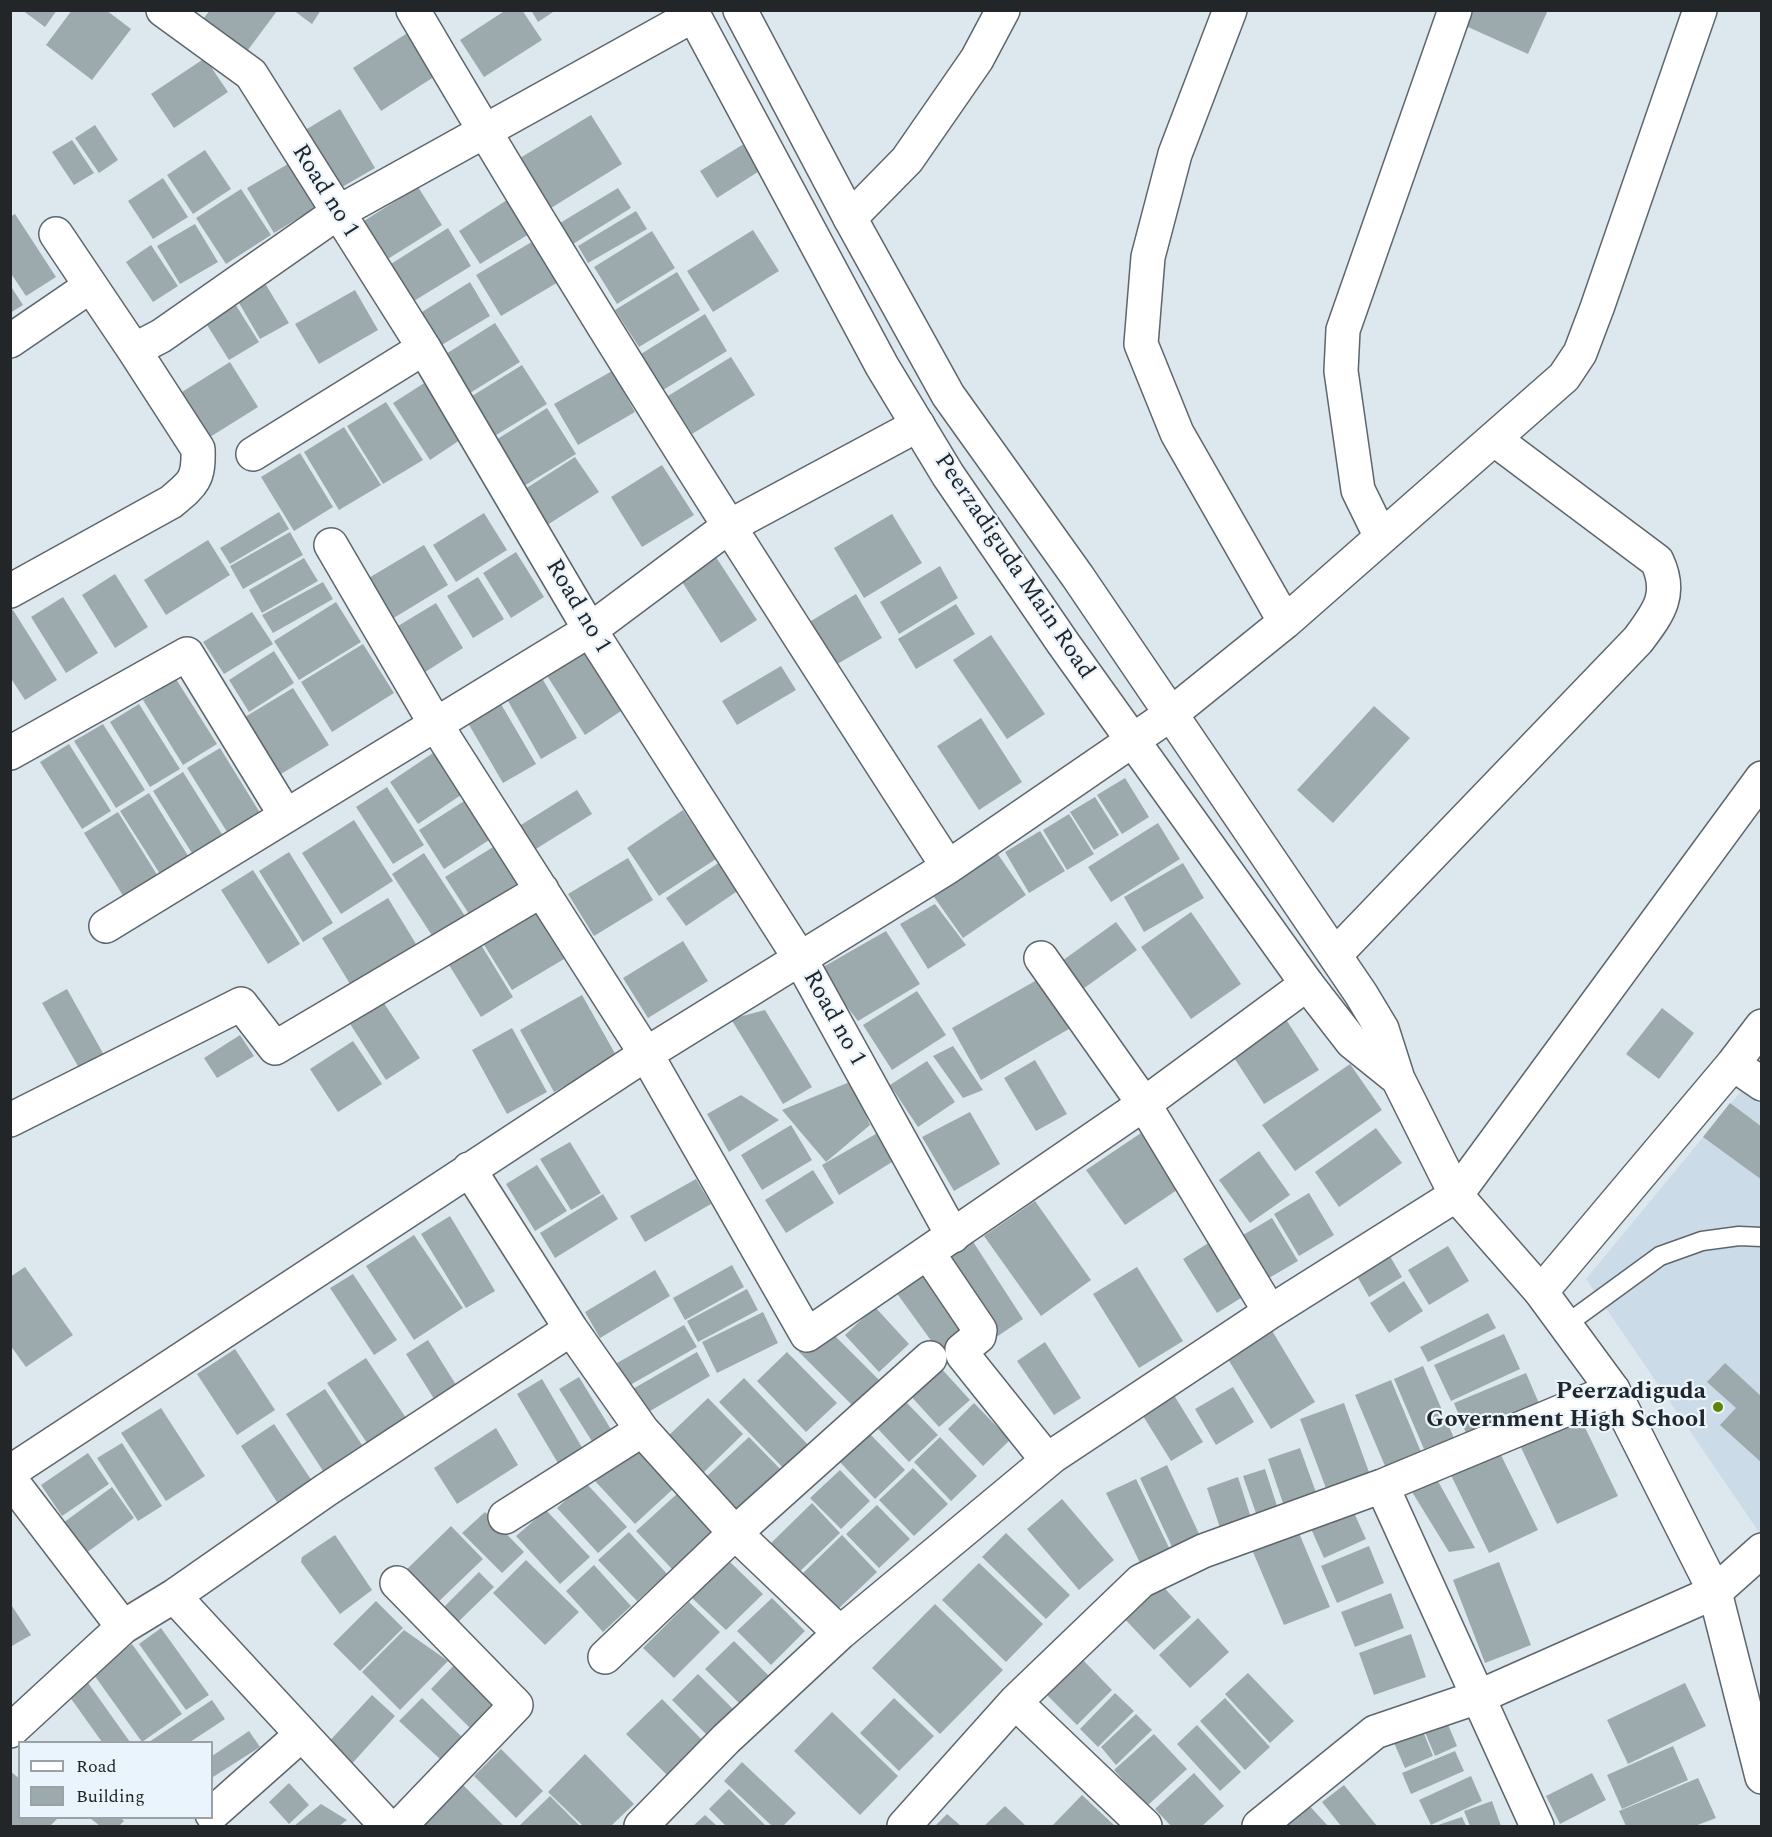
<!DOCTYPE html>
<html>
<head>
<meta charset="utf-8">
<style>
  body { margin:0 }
  #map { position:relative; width:1772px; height:1837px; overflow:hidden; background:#dde7ee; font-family:Spectral,serif }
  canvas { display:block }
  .frame { position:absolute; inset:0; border:12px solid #222629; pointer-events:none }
  .legend { position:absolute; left:18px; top:1741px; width:195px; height:78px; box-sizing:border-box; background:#eaf4fc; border:2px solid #9aa2a8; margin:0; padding:8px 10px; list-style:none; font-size:18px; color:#222629 }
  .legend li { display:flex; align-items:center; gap:12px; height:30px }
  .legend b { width:30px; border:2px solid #9aa2a8 }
</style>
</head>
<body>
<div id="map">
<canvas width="1772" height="1837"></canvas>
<div class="frame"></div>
<ul class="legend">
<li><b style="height:8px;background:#fff"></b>Road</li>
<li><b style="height:16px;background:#9daaad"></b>Building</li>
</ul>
</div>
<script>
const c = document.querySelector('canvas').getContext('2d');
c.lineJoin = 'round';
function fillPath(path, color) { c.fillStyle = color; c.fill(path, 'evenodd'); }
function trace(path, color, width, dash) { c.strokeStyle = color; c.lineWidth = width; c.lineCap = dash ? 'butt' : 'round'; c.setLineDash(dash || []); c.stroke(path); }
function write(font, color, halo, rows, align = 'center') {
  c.font = font + ' Spectral,serif'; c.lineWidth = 4.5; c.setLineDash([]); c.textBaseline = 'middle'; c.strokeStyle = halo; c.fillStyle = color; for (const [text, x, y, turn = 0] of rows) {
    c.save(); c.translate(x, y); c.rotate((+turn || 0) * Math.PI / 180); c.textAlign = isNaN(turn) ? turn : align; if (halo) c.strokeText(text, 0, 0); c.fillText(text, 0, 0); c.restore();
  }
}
fillPath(new Path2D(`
  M1747,1084l14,11v440l-175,-256z`), '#cbdbe7');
fillPath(new Path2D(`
  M22,10h35l-12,17z
  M72,10h34l25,19 -39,51 -46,-35z
  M210,10h65l2,1 -38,51 -44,-32z
  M293,10h28l-9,14z
  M506,10h16l20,30 -58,37 -24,-37z
  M531,10h25l-18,12z
  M1465,10h83l-20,44 -69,-31z
  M412,30l28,43 -59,38 -28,-43z
  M205,58l23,34 -54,36 -23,-34z
  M340,109l35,59 -38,22 -35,-58z
  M591,115l31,49 -71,44 -31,-50z
  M95,125l23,35 -19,13 -24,-35z
  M72,140l22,33 -20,12 -22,-33z
  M747,142l17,26 -47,30 -17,-27z
  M205,150l26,39 -38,25 -26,-39z
  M288,164l27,44 -41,25 -27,-45z
  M163,178l25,39 -35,22 -25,-38z
  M418,187l24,38 -59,37 -24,-38z
  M618,188l13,20 -58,36 -13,-21z
  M241,189l30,46 -45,29 -30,-46z
  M507,200l22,34 -49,30 -21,-33z
  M636,211l11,18 -59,34 -10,-17z
  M15,214l41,63 -30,19 -16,-24v-55z
  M195,224l23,38 -38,22 -23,-38z
  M448,228l23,38 -62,38 -23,-37z
  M753,230l26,41 -66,41 -26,-41z
  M652,231l23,37 -58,36 -23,-37z
  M535,240l25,41 -59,35 -25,-41z
  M151,245l27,41 -25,16 -27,-40z
  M677,272l23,38 -61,37 -24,-37z
  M263,280l26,43 -29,16 -25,-43z
  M470,282l20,34 -55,33 -21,-32z
  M10,285l13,20 -13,8z
  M355,290l23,40 -59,34 -24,-40z
  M232,299l27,43 -30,18 -27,-43z
  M705,314l22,37 -64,39 -22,-36z
  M495,323l25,39 -58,36 -24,-39z
  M731,357l24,38 -63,39 -24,-38z
  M230,362l28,45 -48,30 -28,-45z
  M522,365l25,39 -59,36 -24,-39z
  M612,371l23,41 -57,33 -24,-41z
  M429,380l37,56 -36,24 -37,-57z
  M386,402l37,58 -40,24 -36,-58z
  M547,408l29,46 -57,35 -28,-46z
  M344,427l37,58 -42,25 -35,-58z
  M300,453l33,54 -39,24 -33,-54z
  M575,457l24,35 -55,35 -22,-36z
  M662,465l32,50 -52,32 -31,-50z
  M279,512l10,17 -59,35 -10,-16z
  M484,513l23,37 -51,32 -23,-37z
  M892,514l30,49 -58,35 -30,-50z
  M290,532l13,23 -60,34 -13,-23z
  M208,540l22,35 -64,40 -22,-35z
  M424,545l24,40 -56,34 -25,-40z
  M516,552l28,45 -33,21 -28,-45z
  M714,554l43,66 -36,23 -42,-66z
  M304,558l14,23 -56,32 -13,-23z
  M940,566l18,32 -59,36 -19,-32z
  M115,574l33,53 -33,21 -33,-53z
  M478,577l26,42 -31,19 -26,-42z
  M323,582l10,17 -60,34 -11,-18z
  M856,594l26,44 -55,32 -26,-43z
  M63,597l35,56 -32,20 -35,-56z
  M336,602l25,40 -62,38 -25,-39z
  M436,603l27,45 -41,26 -29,-45z
  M956,604l19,30 -59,35 -18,-30z
  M13,610l44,70 -32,20 -15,-23v-65z
  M252,612l21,32 -49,30 -21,-32z
  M991,635l54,79 -38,25 -54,-79z
  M363,644l31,49 -62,39 -31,-50z
  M583,645l41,64 -39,26 -41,-64z
  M274,651l20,32 -45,29 -20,-32z
  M781,666l15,24 -59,35 -15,-24z
  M539,673l38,65 -36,21 -37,-65z
  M176,679l41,65 -34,21 -40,-65z
  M293,688l36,57 -53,32 -36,-57z
  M498,699l38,65 -33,19 -38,-65z
  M139,704l41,65 -30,18 -40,-65z
  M1374,706l36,32 -77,85 -36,-33z
  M981,718l41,64 -43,28 -42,-64z
  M103,724l42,66 -29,18 -42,-67z
  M69,744l42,67 -29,18 -42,-67z
  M442,747l28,42 -52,35 -28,-42z
  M220,748l42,68 -33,19 -42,-67z
  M183,772l42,67 -30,19 -42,-67z
  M1125,778l24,39 -27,17 -25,-39z
  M387,787l37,58 -31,19 -37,-57z
  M577,790l15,24 -61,38 -15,-24z
  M149,793l41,66 -28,18 -42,-66z
  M472,796l25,39 -53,34 -25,-39z
  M1095,797l24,38 -25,15 -24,-38z
  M683,810l33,49 -57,37 -32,-48z
  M118,812l41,66 -34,21 -41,-66z
  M1069,814l25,40 -27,16 -24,-40z
  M354,820l39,61 -52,33 -39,-61z
  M1158,823l22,36 -69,43 -23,-35z
  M1040,831l25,40 -36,22 -24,-41z
  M501,842l24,37 -56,35 -24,-37z
  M995,850l31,45 -63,43 -31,-44z
  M289,852l44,71 -30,19 -44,-71z
  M424,853l41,63 -32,21 -41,-63z
  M628,858l25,42 -59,36 -26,-42z
  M720,862l19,28 -53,36 -20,-28z
  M1183,863l21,35 -60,34 -20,-35z
  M253,870l47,74 -32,20 -47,-74z
  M388,898l28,46 -66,40 -28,-46z
  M935,904l31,41 -38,24 -28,-45z
  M533,909l31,50 -52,31 -31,-50z
  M1191,912l50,72 -50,35 -50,-72z
  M1116,922l21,28 -61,44 -21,-28z
  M886,931l34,53 -62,37 -40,-51z
  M478,940l35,57 -32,20 -35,-57z
  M683,941l25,40 -60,37 -25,-40z
  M1044,976l30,50 -93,54 -29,-52z
  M67,989l37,66 -25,13 -37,-65z
  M917,991l29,44 -54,35 -29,-45z
  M582,995l35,62 -63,35 -34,-62z
  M380,997l40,61 -34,22 -39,-61z
  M1662,1008l32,25 -35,46 -33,-25z
  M765,1010l47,77 -29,17 -52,-85z
  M1285,1018l34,52 -55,34 -33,-51z
  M512,1028l35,64 -40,22 -35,-64z
  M240,1035l14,21 -37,22 -13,-20z
  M353,1041l29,43 -44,28 -28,-43z
  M953,1046l30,44 -20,8 -30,-42z
  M1035,1060l32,54 -31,17 -32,-53z
  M927,1061l28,41 -37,25 -28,-42z
  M1350,1064l32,46 -87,61 -33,-46z
  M852,1081l18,44 -44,37 -44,-52z
  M741,1095l38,25 -50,32 -22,-38z
  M1730,1103l32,24v53l-59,-43z
  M970,1112l30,52 -46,27 -32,-54z
  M791,1125l21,35 -50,30 -21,-35z
  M1376,1128l26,35 -63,44 -24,-35z
  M881,1131l11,31 -53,33 -17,-30z
  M1141,1133l39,55 -55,37 -39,-55z
  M570,1142l31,51 -30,17 -31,-51z
  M1259,1151l31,44 -40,28 -31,-43z
  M537,1165l30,46 -32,20 -29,-47z
  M813,1170l21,33 -48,30 -21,-33z
  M696,1179l15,25 -66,38 -15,-26z
  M1309,1193l25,42 -35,21 -25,-42z
  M603,1194l15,25 -63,39 -15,-25z
  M1035,1201l56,79 -50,36 -57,-80z
  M450,1216l45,75 -29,17 -45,-74z
  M1272,1218l26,43 -29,17 -26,-43z
  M414,1235l49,73 -49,32 -48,-74z
  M972,1240l51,79 -31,21 -52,-79z
  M1210,1242l34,54 -27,17 -34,-54z
  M1448,1246l21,35 -40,24 -21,-35z
  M1387,1251l15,26 -33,20 -15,-26z
  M927,1263l48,65 -35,25 -47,-65z
  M732,1265l12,22 -59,33 -12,-22z
  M25,1267l48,68 -47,32 -16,-22v-68z
  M1137,1267l46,74 -44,27 -46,-74z
  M655,1270l15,26 -70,42 -15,-26z
  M353,1274l44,66 -23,15 -44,-67z
  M1404,1281l19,30 -34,22 -19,-30z
  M747,1289l11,21 -60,32 -11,-21z
  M875,1307l34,37 -30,28 -34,-37z
  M763,1312l15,31 -61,30 -15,-31z
  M1488,1313l8,15 -68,34 -8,-15z
  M684,1325l13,22 -67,38 -13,-22z
  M825,1326l55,55 -26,26 -55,-55z
  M1271,1329l44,73 -44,27 -45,-73z
  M1504,1334l16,35 -69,32 -17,-36z
  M428,1340l35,56 -22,14 -35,-56z
  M1045,1342l36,56 -27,17 -37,-54z
  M235,1349l40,61 -38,25 -40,-61z
  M697,1352l13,24 -65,38 -14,-24z
  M787,1352l50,51 -31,29 -49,-51z
  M366,1358l40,60 -39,25 -40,-60z
  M1725,1363l37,34v66l-42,-38 16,-17 -29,-26z
  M939,1366l31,34 -31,27 -30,-33z
  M1423,1366l31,72 -30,11 -30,-70z
  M1526,1373l15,35 -73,30 -14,-35z
  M579,1377l33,54 -19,12 -34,-54z
  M744,1378l69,72 -24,24 -70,-72z
  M542,1379l45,77 -25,14 -45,-76z
  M1391,1380l30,72 -36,14 -30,-71z
  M1233,1387l21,35 -38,23 -21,-36z
  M325,1389l37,56 -39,26 -37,-57z
  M1172,1392l31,50 -32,19 -31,-50z
  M708,1398l35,36 -41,40 -35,-37z
  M906,1402l32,33 -29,27 -31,-33z
  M974,1403l36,37 -27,26 -35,-37z
  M1344,1403l26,72 -43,16 -27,-72z
  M161,1408l44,68 -39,25 -45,-68z
  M1577,1411l41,85 -61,28 -40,-85z
  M274,1424l38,57 -35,21 -36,-56z
  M496,1428l22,37 -61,39 -23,-36z
  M869,1433l36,37 -30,29 -36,-38z
  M749,1437l38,39 -43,41 -38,-40z
  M940,1437l37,39 -26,25 -37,-39z
  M122,1443l40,63 -24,15 -41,-63z
  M1496,1445l42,85 -49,23 -41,-84z
  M634,1446l39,43 -38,35 -40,-43z
  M1300,1448l18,50 -33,11 -17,-50z
  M88,1453l21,31 -47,32 -21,-31z
  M1167,1465l33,71 -27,13 -33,-71z
  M913,1468l35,36 -34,32 -35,-36z
  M1265,1469l13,40 -21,7 -14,-40z
  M840,1470l30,31 -29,28 -31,-31z
  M1434,1474l41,74 -26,4 -40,-65z
  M1238,1477l13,41 -31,10 -13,-40z
  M1136,1479l36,75 -29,15 -37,-76z
  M585,1482l42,45 -29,26 -41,-45z
  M112,1487l22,31 -48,35 -23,-30z
  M678,1493l36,38 -42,38 -36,-38z
  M1062,1499l52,61 -35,30 -52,-61z
  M812,1503l28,30 -43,41 -28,-29z
  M1350,1504l16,35 -42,19 -16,-36z
  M877,1505l33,34 -31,29 -33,-34z
  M546,1510l44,47 -30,27 -44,-48z
  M485,1512l39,40 -22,21 -40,-40z
  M451,1526l32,33 -49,47 -31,-33z
  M1296,1526l34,81 -46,18 -34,-80z
  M629,1532l38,42 -30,27 -39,-41z
  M1006,1533l64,62 -24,24 -64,-62z
  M335,1535l37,55 -32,24 -39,-52 1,-5z
  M842,1535l35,37 -41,39 -35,-36z
  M1369,1546l15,37 -47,20 -16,-37z
  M526,1560l53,52 -34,33 -52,-52z
  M729,1561l34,33 -37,36 -34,-32z
  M1499,1562l32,83 -46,18 -32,-83z
  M979,1563l64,61 -37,38 -64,-62z
  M594,1565l37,41 -28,26 -37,-41z
  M479,1572l15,15 -39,38 -15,-14z
  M1158,1581l33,36 -37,33 -33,-35z
  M1391,1593l13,35 -49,19 -14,-35z
  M772,1598l33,33 -34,34 -34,-34z
  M376,1601l27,27 -43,43 -27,-27z
  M689,1602l31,30 -46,46 -31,-30z
  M10,1603l21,32 -21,12z
  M935,1604l68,66 -63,64 -68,-66z
  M1198,1618l31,34 -39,36 -31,-33z
  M161,1628l48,67 -23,15 -47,-66z
  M404,1630l44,31 -48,49 -38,-38z
  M1411,1634l15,43 -52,18 -15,-42z
  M734,1641l35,35 -28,29 -36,-36z
  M132,1644l50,70 -40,28 -50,-70z
  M1082,1659l30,31 -35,35 -31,-31z
  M458,1661l40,39 -28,28 -39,-39z
  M1248,1673l46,48 -24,22 -45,-49z
  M698,1674l35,35 -26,26 -35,-35z
  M86,1680l44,62h-28l-35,-49z
  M1685,1683l21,43 -78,38 -21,-44z
  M1115,1693l19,18 -36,36 -18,-18z
  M372,1695l23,21 -46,51 -24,-21z
  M422,1698l40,39 -22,22 -41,-38z
  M894,1698l40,38 -35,35 -39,-38z
  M1225,1698l45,49 -25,23 -45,-49z
  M662,1699l44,45 -35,35 -45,-45z
  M212,1700l13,19 -35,23h-41z
  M832,1712l66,64 -38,39 -66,-64z
  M1136,1714l16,16 -36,35 -15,-18z
  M1444,1715l13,31 -22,10 -13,-31z
  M1420,1724l13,32 -28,12 -14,-32z
  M1197,1725l44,47 -21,19 -43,-47z
  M249,1731l11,16 -47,30 -1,-21z
  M1154,1734l33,35 -40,37 -33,-36z
  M1673,1746l15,34 -66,29 -15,-34z
  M501,1749l42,42 -27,27 -42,-42z
  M1455,1751l9,20 -53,23 -9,-21z
  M585,1754l49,50 -23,22h-28l-35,-34z
  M742,1762l54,51 -13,13h-11l-48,-45z
  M10,1771l10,8v39h38l-8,8h-40z
  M1194,1773l30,33 -22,20h-31l-16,-17z
  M1592,1773l14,27 -46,24 -14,-28z
  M1471,1776l11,25 -51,24 -12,-25z
  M1698,1778l18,40 -21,8h-69l-7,-15z
  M289,1783l20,22 -20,19 -20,-22z
  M461,1783l43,43h-87z
  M1344,1785l33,41h-36l-19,-24z
  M729,1789l37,37h-40l-17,-17z
  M1082,1795l33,31h-63z
  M550,1796l30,30h-61z
  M1305,1801l23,25h-50z
  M1492,1801l9,25h-31l-6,-15z
  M321,1804l26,16 -8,6h-45z
  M1005,1806l21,20h-42z
  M947,1814l14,12h-26z
  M705,1815l12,11h-24z
  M1462,1817l4,9h-31z
  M90,1818h31l3,3 -5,5h-19z`), '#9daaad');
const service = new Path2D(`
  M1564,1326l96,-70 42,-15 37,-5 23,1`);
const minor = new Path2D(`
  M163,10l88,64 173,274 166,282 209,327 154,279
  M413,10c170,291 352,574 535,857
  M1230,10l-55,144 -27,103 -7,87 36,89 108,189
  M850,218l57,-58 70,-101 26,-49
  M56,234l78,116 27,-14 176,-123 357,-198
  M10,341l79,-54
  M253,454l171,-106
  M1381,537l-23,-47 -17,-119 2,-41 112,-320
  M331,545l105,180 210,329 161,281 337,-231 163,-120
  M10,591l161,-89c23,-19 28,-23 27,-53l-64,-99
  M10,753l177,-99 99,162
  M106,926l484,-296 138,-103 190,-102
  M1335,955l303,-315c20,-27 35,-45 19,-79l-163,-122
  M1041,958l103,146 126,208
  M1733,1064l29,20
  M10,1120l231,-116 34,44 267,-158
  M469,1169l102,160 71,101 93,103 105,100
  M928,1253l52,77 -1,6 -17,14 1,5 84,105
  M1541,1292l192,-228 29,-38
  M10,1472l636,-418 302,-187 223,-153 114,-92 279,-245 16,-24 17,-45 103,-298
  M10,1479l113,148
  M1382,1486l155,340
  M505,1517l137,-87
  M397,1583l119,122 -116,121
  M174,1596l213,230
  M605,1657l130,-124 195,-175
  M1015,1702l130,124
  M10,1731l113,-104 51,-31 152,-106 245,-161
  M212,1814l89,-79
  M641,1826l85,-87 114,-106 213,-177 217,-144 186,-117 306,-417
  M904,1826l111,-124 126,-121 62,-30 179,-65 231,-96
  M1259,1826l116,-94 103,-35 237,-105 47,-42`);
const tertiary = new Path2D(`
  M691,10l191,356 66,109 115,168 244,341 45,58 46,37 -16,-50 -21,-35 -283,-417 -130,-182 -98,-177 -110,-208
  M1398,1079l58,116 85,97 72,98 102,202 47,185`);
trace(service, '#5e666d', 21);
trace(minor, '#5e666d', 36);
trace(tertiary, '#5e666d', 36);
trace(service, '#fff', 18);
trace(minor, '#fff', 33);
trace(tertiary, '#fff', 33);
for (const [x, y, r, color] of [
  [1718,1407,6,"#608300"]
]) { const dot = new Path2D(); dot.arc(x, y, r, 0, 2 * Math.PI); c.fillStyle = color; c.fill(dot); trace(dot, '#eaf4fc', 2); }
write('24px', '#222629', '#eaf4fc', [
  ["Road no 1",324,192,58],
  ["Peerzadiguda Main Road",1013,567,56],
  ["Road no 1",577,607,59],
  ["Road no 1",833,1019,61]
]);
write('bold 24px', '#222629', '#eaf4fc', [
  ["Peerzadiguda",1706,1393],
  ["Government High School",1706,1421]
], 'right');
</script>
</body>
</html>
